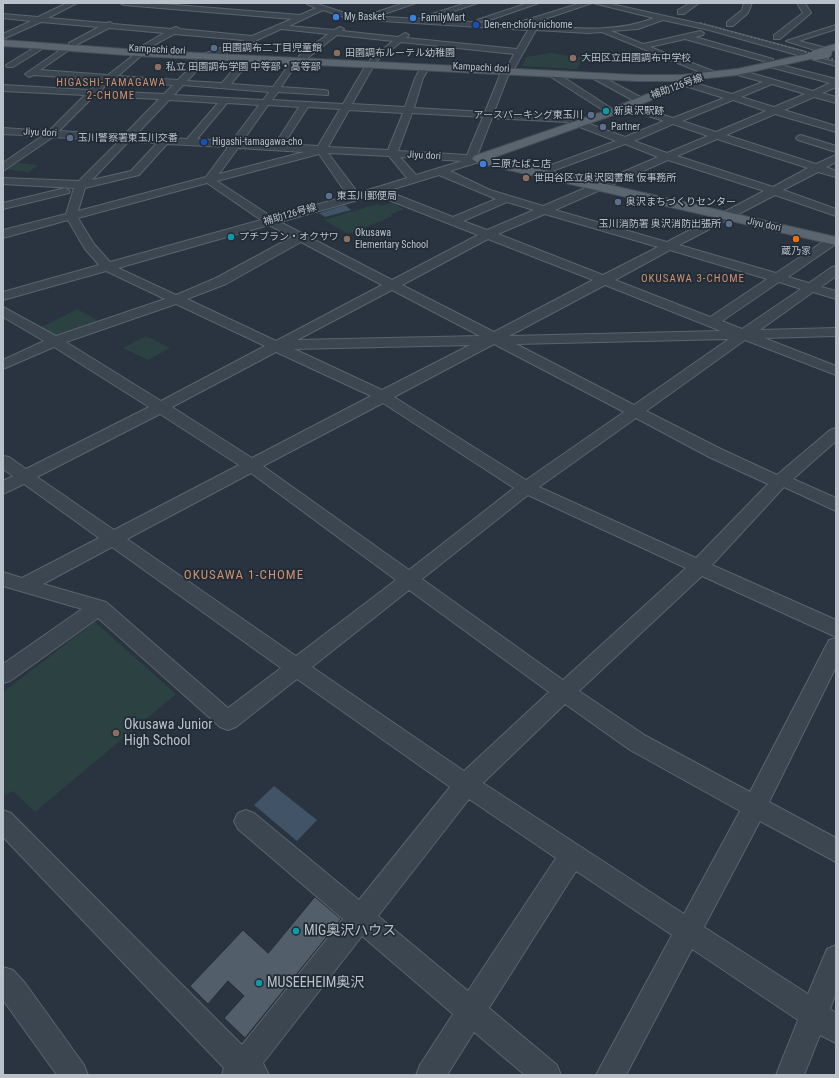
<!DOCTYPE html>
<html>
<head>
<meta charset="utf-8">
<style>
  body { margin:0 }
  #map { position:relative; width:839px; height:1078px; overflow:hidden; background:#293440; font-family:"Roboto Condensed",sans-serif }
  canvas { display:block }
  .frame { position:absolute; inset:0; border:4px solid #b9c1ca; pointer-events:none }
</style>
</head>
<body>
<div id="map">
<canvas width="839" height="1078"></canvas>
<div class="frame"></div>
</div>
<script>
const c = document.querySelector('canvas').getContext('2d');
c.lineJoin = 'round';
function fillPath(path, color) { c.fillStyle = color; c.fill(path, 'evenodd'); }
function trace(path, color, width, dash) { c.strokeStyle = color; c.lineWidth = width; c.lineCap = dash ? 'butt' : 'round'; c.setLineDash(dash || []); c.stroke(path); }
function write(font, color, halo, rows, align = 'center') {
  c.font = font + ' "Roboto Condensed","Noto Sans JP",sans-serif'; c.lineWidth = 3.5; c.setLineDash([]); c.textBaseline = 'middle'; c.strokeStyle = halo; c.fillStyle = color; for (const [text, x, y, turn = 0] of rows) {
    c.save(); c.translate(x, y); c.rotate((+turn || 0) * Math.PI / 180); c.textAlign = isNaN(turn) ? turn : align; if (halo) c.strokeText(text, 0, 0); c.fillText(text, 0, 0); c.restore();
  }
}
fillPath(new Path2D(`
  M551,53l33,5 -7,11 -55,-3 4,-9z
  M11,162l27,3 -9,7 -26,-3z
  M392,203l12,6 -14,6 3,1 -45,18 -24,-14 53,-16 4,2z
  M77,309l23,13 -44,16 -16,-10z
  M146,336l24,12 -22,12 -25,-12z
  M95,622l81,72 -141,118 -22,-21 -7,4 -3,-4v-99z`), '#2c4242');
fillPath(new Path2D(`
  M345,205l6,5 -26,7 -6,-4z
  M274,786l43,34 -20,21 -43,-36z`), '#405367');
const building = new Path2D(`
  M315,897l26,22 -96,119 -21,-20 20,-22 -16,-15 -20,23 -18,-18 53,-56 25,23z`);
fillPath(building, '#525f6a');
trace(building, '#232d37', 1);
const minor = new Path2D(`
  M67,3h10l-29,15 58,5 4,-1 3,2 58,5 5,-2 4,2 72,7 40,-17 -168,-14 -4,-2h31l149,12 16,-7 -9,-4 8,-1 36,12 174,10 -3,-2 1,-2 58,-18h11l-65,22c42,3 87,9 127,-7l-61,-15h14l103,23 96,26v3l30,7v4l-127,-36 -46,-10 -25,9 -27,2 32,13 57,-13 4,2 -1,2 -8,2 78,22v4l63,16v8l-14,6 14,4v6l-22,-6 -30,13 52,16v6l-61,-18 -49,21 90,29 20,-9v7l-10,5 10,4v6l-18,-5 -35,18 53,19v7l-61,-21 -96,50 97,28 54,-36h6v7l-48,33 21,6 23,-16 4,-1v10l-15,11 15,4v8l-23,-7 -53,38 76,-2v8l-72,2 72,28v9l-91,-35 -99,71 75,38 56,26 53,-45 6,-2v13l-43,38 43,19v13l-52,-24 -72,78 124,55v17l-134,-61 -123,115 67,45 104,56 79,-152 7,-2v29l-67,135 67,36v24l-76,-41 -56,106 104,67 19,-45 9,-4v48l-6,16 6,4v30l-16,-8 -16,40h-28l22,-55 -106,-71 -66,126h-30l76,-140 -96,-64 -87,137 68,57 4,10h-36l-51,-43 -27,43h-31l4,-10 33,-51 -91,-78 -99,127 6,12h-47l2,-7 -221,-231v-27l8,3 231,232 101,-126 -105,-90 -4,-8 4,-8 8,-3 8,3 105,87 91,-113 -153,-108 -61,48 -8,3 -8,-3 -122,-109 -88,63 -7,2v-19l79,-55 -79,-23v-14l19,6 77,-40 -75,-54 -21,10v-13l10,-5 -10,-7v-13l6,1 17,12 123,-62 -95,-60 -51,22v-9l41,-19 -41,-24v-10l53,29 109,-37 -59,-28 -103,29v-8l96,-27 -14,-16 -17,-29 -65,18v-8l63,-16 8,-26 -71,-4v-6l76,3 40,-40 -66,-4 -50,34v-8l39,-27 -39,-2v-6l46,3 36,-36 -82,-4v-6l87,5 12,-10 -68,-5 -5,2 -4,-3 41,-28h3v4l-29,20 68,5 31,-24h3v4l-24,21 60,4 25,-26 41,-14 -70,-6 -31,17h-3v-4l24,-14 -55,-5 -37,19h-3v-4l30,-16 -58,-5 -38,17v-5l28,-13 -28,-3v-4l35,3zM323,10l27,9 178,11 -11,19 -111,-11 3,-3 -4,-2 -7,4 -56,-6 2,-2 -4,-2 -6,3 -45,-4zM281,29l47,5 -29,22v3h-6l-20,28 -42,-3 21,-26 -4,-2h-3l-23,27 -35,-2 22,-23 35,-12zM536,30l52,3 14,-1 105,43h6v-4l-63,-24 35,-8 85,24v4l60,16 -17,8 -76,-22 -3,1v4l29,8 -31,12 -44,-13h-6v4l42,13 -51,20 -44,-14h-6v4l41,13 -39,16 -57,-21 -74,-4 14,-36 6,-7zM337,35l56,6 -22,18 -1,2 4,2 27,-21 113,12 -7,14 -7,7 -15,37 -71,-4 9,-30 6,-10 -4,-3 -3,1 -7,12 -10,29 -53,-3 22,-39 -4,-3 -4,3 -23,39 -71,-4 6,-8 50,3v-4l-3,-1 -44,-3 18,-27h6zM112,80l61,5 -9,9 -64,-3zM772,84l33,10 -31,13 -33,-10zM183,85l86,7 -6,8 -89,-5zM94,96l65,3 -35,36 -65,-4zM169,100l49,3 -31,36 -52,-3zM733,100l33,11 -50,21 -34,-11zM227,103l32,2 -27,36 -35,-2zM268,105l31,2 -24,37 -33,-2zM308,107l32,2 -22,37 -34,-2zM349,110l54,3 -15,37 -60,-3zM412,113l71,4 -16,38 -69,-4zM492,118l75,4 49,19 -81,30 -1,2 5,3 86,-32 33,13 -115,49 -53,-16 -40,-19 32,-10 1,-2 -1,-2 -5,-1zM673,124l35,12 -41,17 -33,-12zM717,139l91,29 -35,19 -96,-31zM129,141l28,2 -26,28 -39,9zM167,144l61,3 -22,30 -128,34 7,-23 54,-13zM238,148l66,4 -85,22zM328,153l61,3 18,22 -49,15zM319,154l29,42 -76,21 -55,-36zM400,157l62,4 -46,14zM668,160l96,31 -97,51 -112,-32zM439,175l57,24 -43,18 -66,-26zM207,183l54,37 -151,42 -16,-18 -16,-26zM376,195l102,40 -86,45 -112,-58zM507,202l27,8 -47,20 -24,-9zM545,214l113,33 -55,28 -105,-41zM269,225l23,12 -76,41 -40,17 -58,-27zM488,239l105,41 -99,52 -92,-47zM301,242l81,43 -106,56 -89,-42 39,-15zM670,250l97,29 -57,38 -95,-37zM779,282l22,7 -59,40 -20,-8zM605,285l116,46 -212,5zM392,290l88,46 -183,4zM176,304l89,42 -104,55 -95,-59zM729,339l-95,66 -118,-61zM494,344l130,68 -98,68 -132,-83zM470,345l-88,45 -88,-41zM276,352l95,44 -119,62 -80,-51zM383,403l131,85 -105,82 -146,-104zM160,414l79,51 -125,65 -77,-53zM636,418l73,39 59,27 -72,74 -157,-71zM251,473l145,107 -100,76 -169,-117zM528,495l158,73 -123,112 -141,-101zM112,547l169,121 -53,40 -122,-106 -63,-18zM409,590l140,102 -85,79 -152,-104zM565,704l65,46 110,61 -56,103 -201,-131zM469,799l87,59 -88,133 -90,-75z
  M404,3h12l-38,13 -7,-2z
  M466,3h12l-48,16 -7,-2z
  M528,3h11l-55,19 -7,-2z
  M690,3h9l-15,11h-6v-4z
  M744,3h8l-4,10 -15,13h-6v-4l15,-12z
  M797,3h8l6,10 -31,26h-6v-4l29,-22z
  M836,25v4l-37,12 28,7v4h-6l-35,-11z
  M40,44l7,2 -34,21h-6l-1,-2z
  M554,72l3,1 60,39 -5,3 -3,-1 -58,-37 -1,-2z
  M597,74l47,25 2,2 -5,3 -3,-1 -44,-24v-4z
  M801,135l35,11v6l-38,-12 -2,-2 2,-2z
  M65,188l5,3 -1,2 -66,16v-6z
  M3,967l10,3 12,13 59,82 4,10h-31l-54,-75z`);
const major = new Path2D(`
  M3,40l136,10 497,25h45l56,-6 79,-17 1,-3 19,-5v6l-17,4v3l-4,1 -78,17 -49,5 2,3 -1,2 -73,29 -124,44 344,79v8l-358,-82 -6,-4 2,-3 134,-46 72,-29h-44l-497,-25 -136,-10z`);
trace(minor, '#5a646d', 2);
trace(major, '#464f59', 2);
fillPath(minor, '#3c4650');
fillPath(major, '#5b656f');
trace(new Path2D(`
  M700,23l136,37`), '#5f6b76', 1.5, [2, 2]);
const majorBridge = new Path2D(`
  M815,55l12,-2`);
trace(majorBridge, '#464f59', 10, []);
trace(majorBridge, '#5b656f', 10);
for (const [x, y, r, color] of [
  [336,17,4,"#3f7fe0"],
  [413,18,4,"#3f7fe0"],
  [476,25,4,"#1a4fb4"],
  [214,48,4,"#5c6f8a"],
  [337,53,4,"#8d6e63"],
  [573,58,4,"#8d6e63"],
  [158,67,4,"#8d6e63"],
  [606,111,4,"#0f9aa8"],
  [591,115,4,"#5c6f8a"],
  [603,127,4,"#5c6f8a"],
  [70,138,4,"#5c6f8a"],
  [204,142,4,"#1a4fb4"],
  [483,164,4,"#3f7fe0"],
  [526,178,4,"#8d6e63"],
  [329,196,4,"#5c6f8a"],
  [618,202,4,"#5c6f8a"],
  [729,224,4,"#5c6f8a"],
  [231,237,4,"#0f9aa8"],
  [347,239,4,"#8d6e63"],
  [796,239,4,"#e8710a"],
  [116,733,4,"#8d6e63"],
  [296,931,4,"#0f9aa8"],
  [259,983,4,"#0f9aa8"]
]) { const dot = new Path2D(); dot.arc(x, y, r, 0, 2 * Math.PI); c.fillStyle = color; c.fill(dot); trace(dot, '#212b35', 1.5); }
write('10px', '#b9c1ca', '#212b35', [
  ["My Basket",344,17],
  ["FamilyMart",421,18],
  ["Den-en-chofu-nichome",484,25],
  ["田園調布二丁目児童館",222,48],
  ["田園調布ルーテル幼稚園",345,53],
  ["大田区立田園調布中学校",581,58],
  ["私立 田園調布学園 中等部・高等部",166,67],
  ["新奥沢駅跡",614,111],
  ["アースパーキング東玉川",583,115,"right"],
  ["Partner",611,127],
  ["玉川警察署東玉川交番",78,138],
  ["Higashi-tamagawa-cho",212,142],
  ["三原たばこ店",491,164],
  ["世田谷区立奥沢図書館 仮事務所",534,178],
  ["東玉川郵便局",337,196],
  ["奥沢まちづくりセンター",626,202],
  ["玉川消防署 奥沢消防出張所",721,224,"right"],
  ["Okusawa",355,233],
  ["Elementary School",355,245],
  ["プチブラン・オクサワ",239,237],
  ["蔵乃家",796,251,"center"]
], 'left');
write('10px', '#b9c1ca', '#212b35', [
  ["Kampachi dori",157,50,3],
  ["Kampachi dori",481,68,3],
  ["補助126号線",677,87,-20],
  ["Jiyu dori",40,133,3],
  ["Jiyu dori",424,156,3],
  ["補助126号線",290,215,-16],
  ["Jiyu dori",764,225,13]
]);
c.letterSpacing = '1px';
write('11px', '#cd9171', '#212b35', [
  ["HIGASHI-TAMAGAWA",111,83],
  ["2-CHOME",111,96],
  ["OKUSAWA 3-CHOME",693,279]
]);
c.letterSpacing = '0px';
c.letterSpacing = '1px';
write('13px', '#cd9171', '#212b35', [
  ["OKUSAWA 1-CHOME",244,576]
]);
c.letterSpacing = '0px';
write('14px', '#b9c1ca', '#212b35', [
  ["Okusawa Junior",124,725],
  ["High School",124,741],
  ["MIG奥沢ハウス",304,931],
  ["MUSEEHEIM奥沢",267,983]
], 'left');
</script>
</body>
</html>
